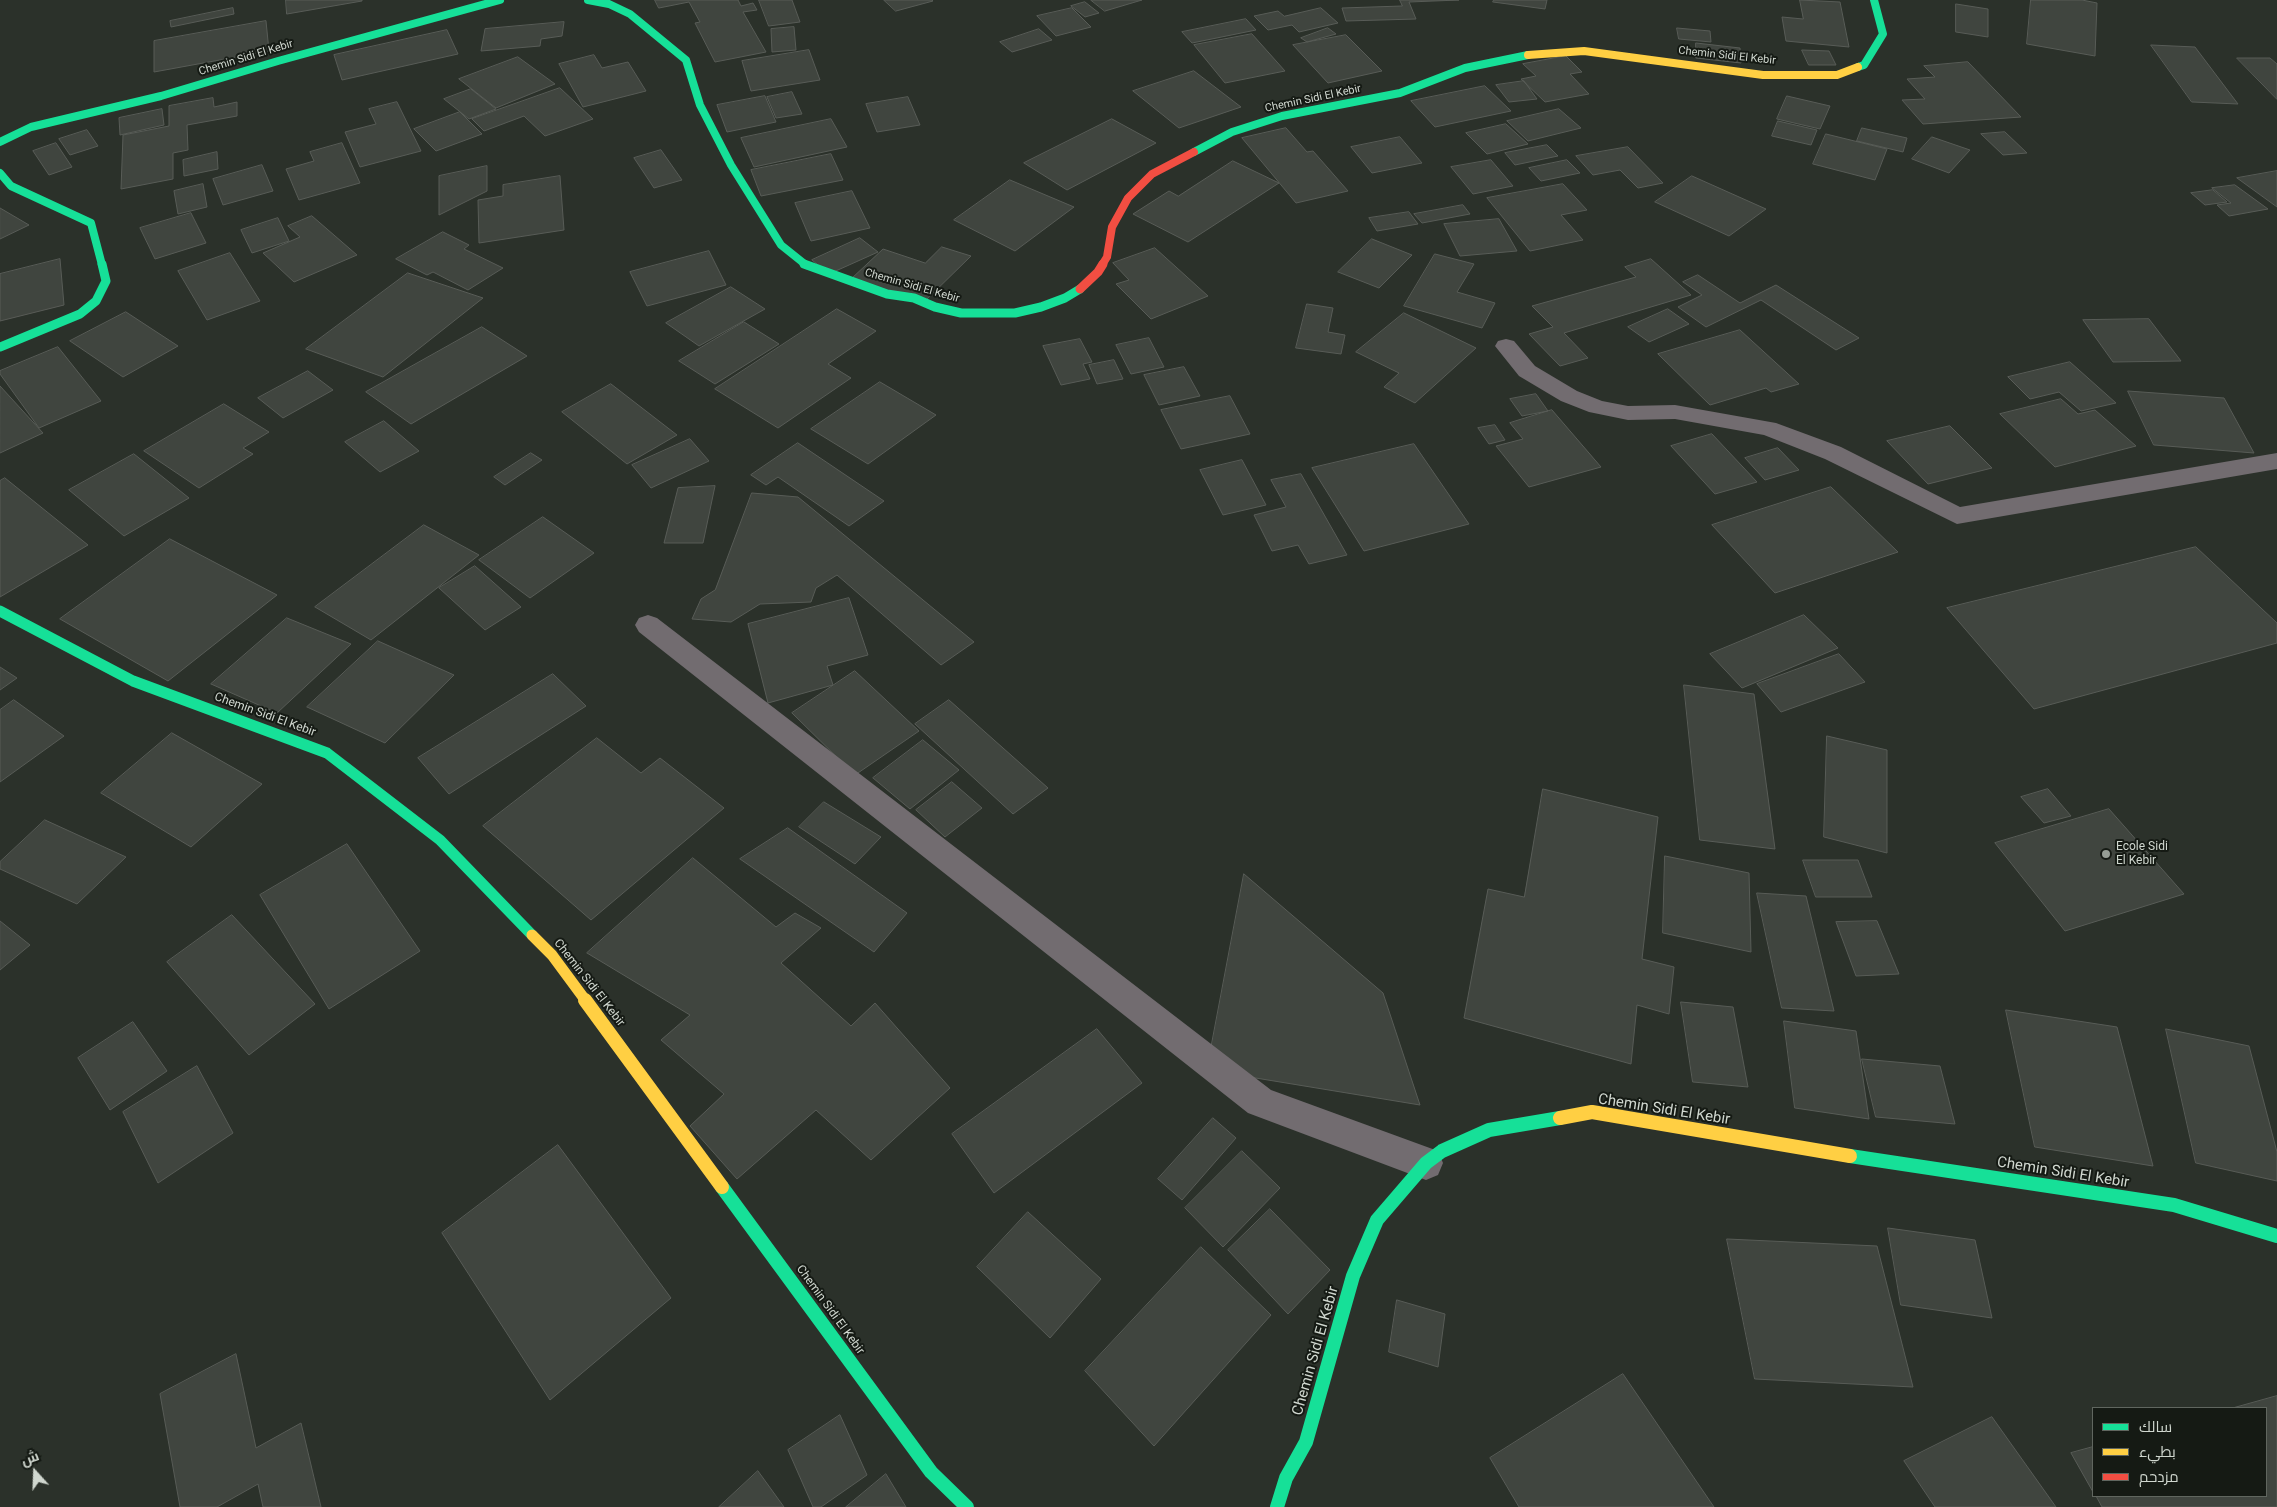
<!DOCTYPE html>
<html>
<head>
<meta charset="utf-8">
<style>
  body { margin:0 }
  #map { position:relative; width:2277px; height:1507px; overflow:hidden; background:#2b312a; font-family:Roboto,Cairo,sans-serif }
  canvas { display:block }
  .legend { position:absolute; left:2092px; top:1407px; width:175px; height:90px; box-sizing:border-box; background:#151a14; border:1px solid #60665f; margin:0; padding:6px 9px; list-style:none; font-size:15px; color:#d0d7cf }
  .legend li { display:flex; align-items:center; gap:10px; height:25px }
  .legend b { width:25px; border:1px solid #60665f }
  .north { position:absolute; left:10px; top:1447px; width:50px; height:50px; -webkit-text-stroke:4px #151a14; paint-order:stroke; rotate:340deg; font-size:14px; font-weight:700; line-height:20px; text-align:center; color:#d0d7cf }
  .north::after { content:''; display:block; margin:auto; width:18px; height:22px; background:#d0d7cf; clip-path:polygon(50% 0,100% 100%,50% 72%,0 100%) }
</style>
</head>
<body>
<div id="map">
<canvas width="2277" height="1507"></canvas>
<ul class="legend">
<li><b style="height:6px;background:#16e098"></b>سالك</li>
<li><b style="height:6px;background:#ffcf43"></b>بطيء</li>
<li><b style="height:6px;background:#f24e42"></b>مزدحم</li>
</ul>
<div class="north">ش</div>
</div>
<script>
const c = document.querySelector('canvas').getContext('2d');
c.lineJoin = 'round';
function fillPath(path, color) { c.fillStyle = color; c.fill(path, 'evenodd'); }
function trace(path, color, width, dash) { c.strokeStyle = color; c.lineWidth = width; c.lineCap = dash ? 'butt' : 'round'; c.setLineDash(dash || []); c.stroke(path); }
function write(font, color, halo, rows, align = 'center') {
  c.font = font + ' Roboto,sans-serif'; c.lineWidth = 4; c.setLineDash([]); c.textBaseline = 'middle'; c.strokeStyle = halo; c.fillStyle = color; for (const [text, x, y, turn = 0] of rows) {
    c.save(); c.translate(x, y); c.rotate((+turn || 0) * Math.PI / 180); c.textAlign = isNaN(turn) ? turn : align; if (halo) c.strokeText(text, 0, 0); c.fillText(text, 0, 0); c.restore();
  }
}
const building = new Path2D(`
  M286,0h76v1l-75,13z
  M655,0h83l3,6 12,-3 4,7 -14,2 23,40 -51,10 -20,-39 5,-1 -11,-20 -30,6z
  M759,0h33l8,22 -31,4z
  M884,0h48l1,1 -37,10z
  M1091,0h51l-37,11z
  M1400,0h59l-50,2 7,17 -70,2 -4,-13 60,-2z
  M1494,0h53l-2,9 -52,-7z
  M1800,0l40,2 9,45 -63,-6 -4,-24 21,2z
  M2031,0h51l15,3 -2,53 -68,-12z
  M1085,2l14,11 -14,4 -14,-11z
  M1956,4l32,5v28l-32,-5z
  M233,8l1,6 -63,13 -1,-6z
  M1072,8l19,19 -35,9 -19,-20z
  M1321,8l17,15 -39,9 -7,-7 -24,5 -14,-14 24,-5 6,5z
  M1246,19l10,11 -64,13 -10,-11z
  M266,21l3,30 -115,21v-31z
  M564,22l-2,14 -21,3 -1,7 -59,5 4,-22z
  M794,27l2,23 -24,2 -1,-23z
  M1328,28l8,6 -29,8 -6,-4z
  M1677,28l33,3 1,11 -32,-3z
  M1039,29l13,11 -40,12 -12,-10z
  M447,30l11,24 -116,26 -8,-25z
  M1252,34l33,37 -60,12 -31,-38z
  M1346,35l36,36 -54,12 -35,-38z
  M1696,43l44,5 1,15 -45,-5z
  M2151,45l44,2 43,57 -46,-2z
  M809,50l11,30 -69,11 -9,-30z
  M1802,50l27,1 7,14h-27z
  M594,55l8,13 26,-6 18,29 -63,16 -24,-43z
  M1566,56l16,16 -12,2 19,20 -44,8 -24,-23 15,-3 -13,-12z
  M518,57l37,27 -59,24 -37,-29z
  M2237,58h33l7,6v35z
  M1968,62l53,55 -98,7 -21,-24 23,-1 -18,-20 28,-2 -11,-11z
  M1194,71l47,36 -62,21 -46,-37z
  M1524,81l13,18 -28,3 -13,-17z
  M1485,86l26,25 -76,16 -24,-26z
  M560,88l33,31 -48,17 -21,-20 -40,15 -12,-12z
  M471,89l25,20 -27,10 -25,-20z
  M792,92l10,22 -26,4 -9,-21z
  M765,96l11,26 -49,10 -10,-27z
  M1787,96l43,10 -10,23 -43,-10z
  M908,97l12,28 -43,7 -11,-28z
  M213,98l1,9 23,-5v14l-50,9 1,25 -15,3v26l-52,10 2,-54 46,-9v-20z
  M397,102l24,49 -61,16 -15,-35 31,-8 -7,-15z
  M162,109l2,16 -44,10 -1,-17z
  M1559,109l22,19 -53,13 -21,-20z
  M460,112l22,22 -46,17 -22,-22z
  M831,119l16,28 -93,20 -13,-29z
  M1112,119l44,24 -89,47 -43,-27z
  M1778,121l39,9 -6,15 -39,-9z
  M1506,124l22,20 -41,10 -21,-21z
  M1286,128l21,24 6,-1 35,40 -52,12 -54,-65z
  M1862,128l45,10 -4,14 -46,-11z
  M87,130l11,16 -28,9 -11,-16z
  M2005,132l22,21 -24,2 -22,-21z
  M1826,134l61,15 -12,31 -62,-16z
  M1400,137l22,26 -50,10 -21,-26z
  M1932,137l38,13 -21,23 -37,-14z
  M56,143l16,24 -23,8 -16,-24z
  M342,143l18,40 -61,17 -13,-31 28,-8 -4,-9z
  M1547,145l11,11 -43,9 -10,-12z
  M1628,147l35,36 -25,5 -18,-18 -27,5 -17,-19z
  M661,150l21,30 -28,8 -20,-30z
  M217,152l1,17 -34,7 -1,-16z
  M831,154l12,26 -82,16 -10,-26z
  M1491,160l22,26 -40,8 -22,-27z
  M1567,160l13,13 -39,8 -12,-13z
  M1233,161l46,22 -91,59 -55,-28 36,-23 9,5z
  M262,165l11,26 -50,14 -10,-26z
  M487,166v25l-48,24v-39z
  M2277,171v36l-40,-29z
  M560,176l4,54 -85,13 -1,-43 25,-4v-11z
  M1692,176l74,33 -37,27 -74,-34z
  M1010,180l64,27 -59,44 -61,-31z
  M203,184l4,23 -29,7 -4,-23z
  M1563,184l24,26 -26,5 22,25 -53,11 -43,-53z
  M2235,185l33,24 -39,7 -12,-11 14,-2 -19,-15z
  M2213,190l14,12 -22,3 -14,-12z
  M852,191l18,37 -59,13 -16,-38z
  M1463,205l7,9 -48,9 -8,-9z
  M0,208l29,17 -29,14z
  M1409,212l9,12 -41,7 -8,-13z
  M191,213l15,30 -51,16 -15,-31z
  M312,216l45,39 -63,27 -31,-29 37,-16 -12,-11z
  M278,218l11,23 -37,12 -11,-23z
  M1499,219l18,32 -57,5 -16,-32z
  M443,232l26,13 -5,4 39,19 -35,22 -35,-18 -6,3 -31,-16z
  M860,238l18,14 -49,22 -17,-14z
  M1372,239l40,16 -33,33 -41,-16z
  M942,247l29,9 -48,47 -72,-24 32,-30 42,14z
  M1155,248l53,48 -57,23 -35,-35 13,-4 -16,-17z
  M709,251l17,34 -79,21 -17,-34z
  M230,253l30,48 -53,19 -29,-49z
  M1435,254l39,10 -17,28 38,11 -13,25 -78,-22z
  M60,259l4,46 -64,16v-47z
  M1651,259l40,36 -127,38 24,25 -28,8 -31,-32 24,-7 -21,-21 104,-29 -11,-10z
  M408,273l75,25 -100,79 -77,-28z
  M1698,275l42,28 36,-18 83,53 -23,12 -75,-50 -55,27 -28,-20 24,-12 -19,-13z
  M731,287l34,22 -66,37 -33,-23z
  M1307,304l26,4 -5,24 17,3 -4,19 -45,-6z
  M837,309l39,22 -48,33 23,14 -73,50 -63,-39z
  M1668,309l21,15 -40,18 -21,-15z
  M126,312l52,34 -55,31 -53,-36z
  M1404,313l72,35 -61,55 -31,-16 15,-14 -43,-21z
  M2149,319l32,42 -68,1 -30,-42z
  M744,322l35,22 -64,40 -36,-23z
  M482,327l45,29 -116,68 -45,-32z
  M1740,330l59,54 -28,8 -5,-4 -56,17 -52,-51z
  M1149,338l15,29 -33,7 -15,-29z
  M1080,339l12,23 -9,2 7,15 -29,6 -18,-39z
  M58,347l43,54 -62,27 -39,-54v-3z
  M1114,360l9,19 -26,5 -8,-19z
  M2070,362l46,41 -35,8 -22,-19 -29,7 -22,-22z
  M1184,367l16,29 -41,9 -15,-30z
  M308,371l25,19 -50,28 -25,-20z
  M880,382l56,33 -68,49 -57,-35z
  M611,384l66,51 -50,29 -65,-52z
  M0,386l43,47 -43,20z
  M2128,391l96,7 30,55 -100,-8z
  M1536,394l12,17 -26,5 -12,-17z
  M1230,396l20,38 -69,15 -20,-39z
  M2061,399l17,15 17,-4 41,36 -81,21 -55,-53z
  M224,404l45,28 -26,16 10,6 -54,34 -55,-37z
  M1552,410l49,57 -72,20 -33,-41 27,-7 -13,-16z
  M384,421l35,30 -39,21 -35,-30z
  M1495,425l10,15 -16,4 -11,-16z
  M1950,426l42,42 -64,16 -41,-43z
  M1712,434l45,48 -42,12 -44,-48z
  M690,439l19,22 -58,27 -19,-23z
  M798,443l86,58 -35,25 -71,-49 -12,8 -15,-10z
  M1414,444l55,80 -105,27 -52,-83z
  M1778,448l21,22 -34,10 -20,-22z
  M531,453l11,7 -37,25 -11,-8z
  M134,454l55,44 -65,38 -55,-46z
  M1242,460l24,45 -43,10 -23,-45z
  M1301,474l46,81 -38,9 -11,-19 -26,6 -18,-36 32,-8 -15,-27z
  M5,478l83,67 -88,52v-116z
  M715,486l-12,57h-39l14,-55z
  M1831,487l67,65 -123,41 -63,-68z
  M752,493l46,4 176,145 -33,23 -104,-90 -21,13 -5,14 -51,2 -29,18 -39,-3 9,-20 14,-9z
  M543,517l51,36 -64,45 -51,-38z
  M424,525l55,30 -108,85 -56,-33z
  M170,539l107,56 -109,86 -108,-62z
  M2196,547l81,76v20l-243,66 -87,-101z
  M475,566l46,41 -36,23 -46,-42z
  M849,598l19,57 -41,11 6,19 -65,18 -20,-79z
  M1804,615l34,33 -96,40 -32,-34z
  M287,618l64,26 -74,69 -66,-29z
  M378,641l76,34 -69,68 -78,-36z
  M1839,654l26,28 -84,30 -24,-28z
  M0,667l17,11 -17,12z
  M855,671l64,60 -64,44 -63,-62z
  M553,674l33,32 -137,88 -31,-36z
  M1684,685l70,9 21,155 -75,-9z
  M14,700l50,36 -64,46v-72z
  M949,700l99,88 -35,26 -98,-90z
  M172,733l90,51 -71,63 -90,-54z
  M1827,736l60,14v103l-63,-16z
  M597,738l44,35 19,-15 64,50 -133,112 -108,-94z
  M923,740l36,30 -49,39 -37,-31z
  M952,782l30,26 -37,29 -29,-27z
  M1543,789l115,28 -16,142 32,8 -5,47 -32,-9 -6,59 -167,-46 24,-129 36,8z
  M2048,789l23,27 -27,7 -23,-26z
  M824,802l57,35 -26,27 -56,-37z
  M2109,809l75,85 -119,37 -70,-88z
  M45,820l81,37 -49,47 -77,-35v-7z
  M788,828l119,85 -33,39 -134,-93z
  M347,844l73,107 -91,58 -69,-114z
  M1665,856l84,17 2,79 -88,-19z
  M693,858l83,69 19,-14 26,15 -40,35 70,63 24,-23 75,85 -79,72 -55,-50 -79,69 -47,-53 34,-32 -63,-54 29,-25 -103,-62z
  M1803,860h55l14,37h-56z
  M1244,874l139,119 37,112 -213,-35z
  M1757,893l49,3 28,115 -52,-3z
  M232,915l83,89 -66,51 -82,-93z
  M0,921l30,24 -30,25z
  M1877,921l22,53 -43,2 -20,-54z
  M1681,1002l52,5 15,80 -55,-5z
  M2006,1010l111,17 36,139 -118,-19z
  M1784,1021l72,10 13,88 -74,-11z
  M133,1022l34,49 -57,39 -32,-52z
  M1097,1029l45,54 -148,110 -42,-59z
  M2166,1029l83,17 28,106v29l-81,-18z
  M1862,1059l78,7 15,58 -79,-7z
  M197,1066l36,67 -75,50 -35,-71z
  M1213,1118l23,20 -54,62 -24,-21z
  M558,1145l113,153 -121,102 -108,-167z
  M1242,1151l38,37 -57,59 -38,-39z
  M1270,1209l60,61 -42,44 -60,-64z
  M1028,1212l73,67 -51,59 -73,-71z
  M1888,1228l87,12 17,78 -91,-13z
  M1727,1239l150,7 36,141 -158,-8z
  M1201,1247l70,68 -117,131 -69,-75z
  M1397,1300l48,14 -7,53 -49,-15z
  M236,1354l20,94 45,-25 20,84h-58l-5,-23 -41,23h-37l-20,-113z
  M1623,1374l91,133h-195l-29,-49z
  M2277,1396v111h-175l-6,-11h170v-88h-33z
  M840,1415l27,60 -46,32h-8l-25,-57z
  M1992,1417l64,90h-121l-31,-46z
  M2093,1447v45l-22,-39z
  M758,1471l26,36h-65z
  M886,1474l20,33h-60z`);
fillPath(building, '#40453f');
trace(building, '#585c57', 1);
fillPath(new Path2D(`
  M1506,339l8,2 21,25 42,25 25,10 26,5 47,-1 101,18 65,24 119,60 317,-54v16l-320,55 -132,-65 -61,-24 -89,-16 -47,1 -39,-8 -28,-11 -42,-25 -24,-30 3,-5z
  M648,615l9,3 614,472 167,61 5,12 -5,12 -12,5 -178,-67 -609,-481 -4,-7 4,-7z`), '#726c70');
trace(new Path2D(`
  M588,0l21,4 21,10 56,46 14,45 31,60 50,80 25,20
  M1858,67l6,-2 19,-31 -9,-34
  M0,142l31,-15 130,-31 117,-35 222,-61
  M1194,152l38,-20 50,-16 118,-23 65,-25 63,-13
  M0,173l11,13 80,37 11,42`), '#16e098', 8);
trace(new Path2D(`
  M804,264l83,30 27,4 21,9 26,6h54l26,-6 24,-9 15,-9
  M0,347l80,-33 16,-13 10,-20 -4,-17`), '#16e098', 9);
trace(new Path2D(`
  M0,611l133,70 194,72 113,87 92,95`), '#16e098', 11);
trace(new Path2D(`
  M1850,1156l324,49 103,31
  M722,1187l209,285 36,35
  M1277,1507l9,-29 20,-36 47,-166 24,-56 49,-57 16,-12 47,-21 71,-12`), '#16e098', 14);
trace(new Path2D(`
  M1528,55l56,-4 179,24h74l21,-8`), '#ffcf43', 8);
trace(new Path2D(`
  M532,935l20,20 34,46`), '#ffcf43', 11);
trace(new Path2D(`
  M585,1000l137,187
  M1560,1118l32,-6 258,44`), '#ffcf43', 14);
trace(new Path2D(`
  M1102,265l5,-8 5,-30 16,-29 24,-24 42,-22`), '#f24e42', 8);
trace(new Path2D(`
  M1080,289l18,-17 5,-8`), '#f24e42', 9);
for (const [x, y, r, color] of [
  [2106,854,5,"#969d95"]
]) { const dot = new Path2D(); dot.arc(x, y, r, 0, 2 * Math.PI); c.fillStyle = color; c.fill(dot); trace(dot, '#151a14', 2); }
write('11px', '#d0d7cf', '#151a14', [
  ["Chemin Sidi El Kebir",1727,56,6],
  ["Chemin Sidi El Kebir",246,58,-17],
  ["Chemin Sidi El Kebir",1313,99,-12],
  ["Chemin Sidi El Kebir",912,286,16]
]);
write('12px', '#d0d7cf', '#151a14', [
  ["Chemin Sidi El Kebir",265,715,20],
  ["Chemin Sidi El Kebir",589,983,52],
  ["Chemin Sidi El Kebir",830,1310,54]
]);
write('12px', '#d0d7cf', '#151a14', [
  ["Ecole Sidi",2116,847],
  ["El Kebir",2116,861]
], 'left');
write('15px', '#d0d7cf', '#151a14', [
  ["Chemin Sidi El Kebir",1664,1110,9],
  ["Chemin Sidi El Kebir",2063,1173,9],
  ["Chemin Sidi El Kebir",1316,1351,-74]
]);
</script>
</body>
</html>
